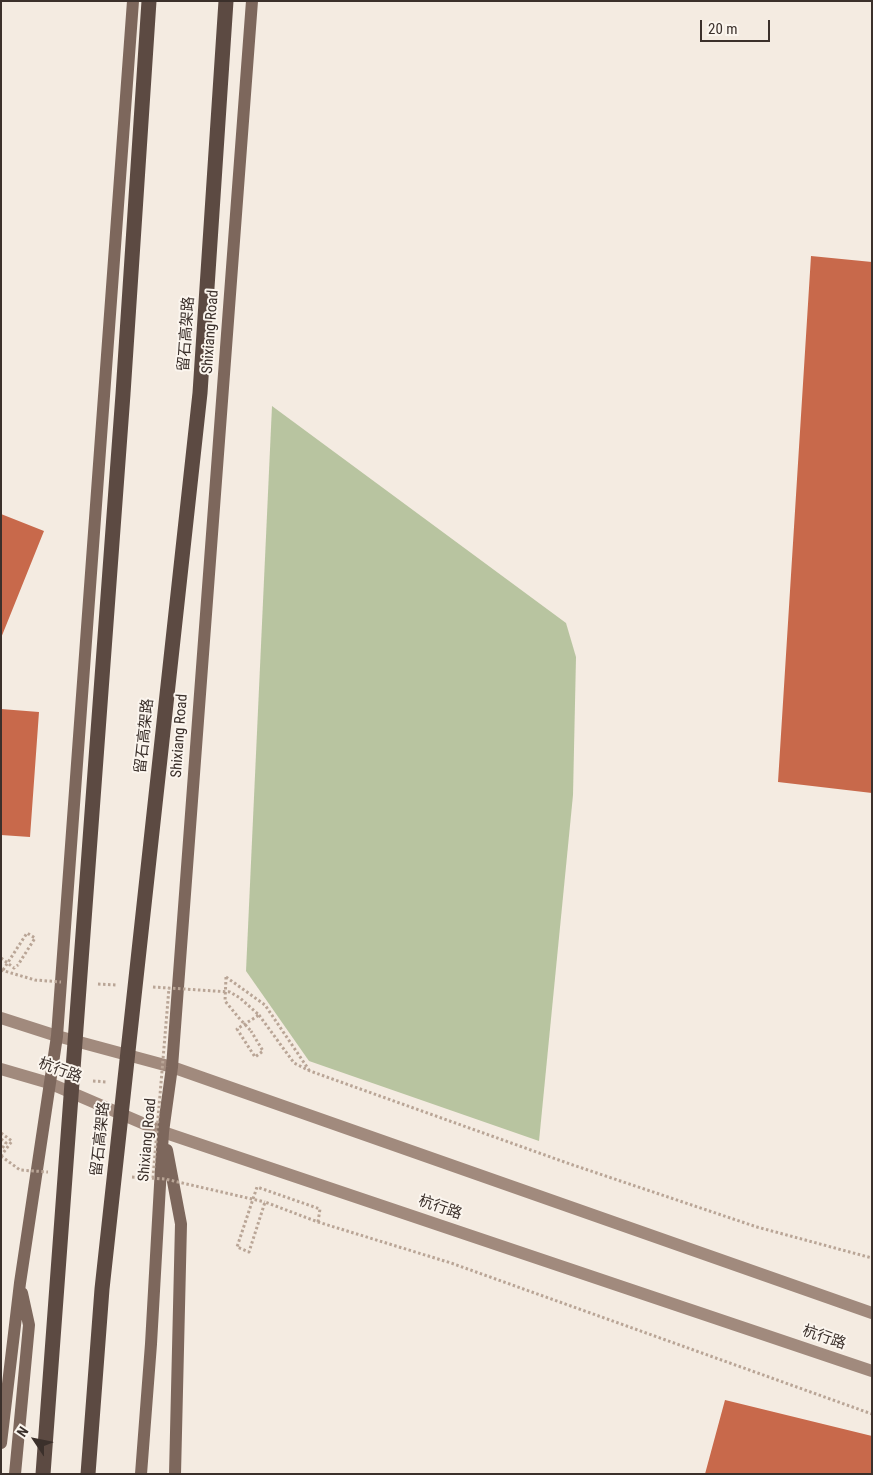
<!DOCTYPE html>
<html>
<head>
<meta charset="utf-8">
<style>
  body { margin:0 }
  #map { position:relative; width:873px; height:1475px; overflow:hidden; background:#f4ebe1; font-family:"Roboto Condensed",sans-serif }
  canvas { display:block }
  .frame { position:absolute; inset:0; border:2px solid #3b302b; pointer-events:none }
  .north { position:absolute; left:10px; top:1415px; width:50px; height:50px; -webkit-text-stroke:4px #fbf5ee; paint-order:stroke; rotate:304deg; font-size:14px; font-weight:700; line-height:20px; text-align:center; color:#3b302b }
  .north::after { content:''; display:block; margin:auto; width:18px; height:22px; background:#3b302b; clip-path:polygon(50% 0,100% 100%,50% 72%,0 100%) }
  .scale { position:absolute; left:700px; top:20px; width:70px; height:22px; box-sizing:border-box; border:2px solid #3b302b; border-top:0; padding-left:6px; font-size:15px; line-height:18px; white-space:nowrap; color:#3b302b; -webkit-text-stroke:4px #fbf5ee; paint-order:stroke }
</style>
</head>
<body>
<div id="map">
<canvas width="873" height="1475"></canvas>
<div class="frame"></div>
<div class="north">N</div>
<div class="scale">20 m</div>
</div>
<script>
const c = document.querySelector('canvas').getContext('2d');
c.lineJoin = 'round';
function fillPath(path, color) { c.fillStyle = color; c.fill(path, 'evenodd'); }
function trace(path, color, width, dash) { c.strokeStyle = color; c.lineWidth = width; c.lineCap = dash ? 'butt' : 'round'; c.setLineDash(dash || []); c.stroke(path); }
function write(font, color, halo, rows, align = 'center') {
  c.font = font + ' "Roboto Condensed","Noto Sans SC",sans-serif'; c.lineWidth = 4; c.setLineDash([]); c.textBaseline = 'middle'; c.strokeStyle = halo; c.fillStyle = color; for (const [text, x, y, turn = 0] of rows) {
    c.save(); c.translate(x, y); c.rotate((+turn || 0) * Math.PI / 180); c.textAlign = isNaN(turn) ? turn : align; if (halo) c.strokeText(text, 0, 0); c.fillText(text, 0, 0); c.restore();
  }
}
fillPath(new Path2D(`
  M272,406l294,217 10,34 -3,138 -34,346 -230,-80 -63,-90z`), '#b8c4a0');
fillPath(new Path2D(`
  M811,256l61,6v531l-94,-11z
  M1,514l43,17 -43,107z
  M1,709l38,3 -9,125 -29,-2z
  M725,1400l147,36v38h-167z`), '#c8694b');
trace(new Path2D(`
  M1,958l13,10 4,-3
  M226,977l39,28 44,65
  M226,977l-1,24 14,17 12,13
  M259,1015l35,48 16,8 260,93 187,63 115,31
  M93,1081l14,1
  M1,1133l11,8 -11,15
  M1,1139l5,4 -5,7
  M318,1222l2,-13 -63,-22 -20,60 12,5 16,-50 53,20 133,41 421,151`), '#b9a596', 3, [2.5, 2.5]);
trace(new Path2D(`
  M1,1018l56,18 115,31 700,246
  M1,1069l48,14 114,49 709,239`), '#a18a7d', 12);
trace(new Path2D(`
  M167,1150l14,74 -6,250
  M1,1443l19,-160 37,-247 76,-1035
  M15,1474l14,-149 -7,-32
  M141,1474l10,-130 12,-212 9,-65 80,-1066`), '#7d675c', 12);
trace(new Path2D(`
  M1,970l34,10 26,2
  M3,970l24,-37 8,5 -17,27
  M98,984l18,1
  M153,987l77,5 10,6 19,17 -22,14 18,28 8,-6 -12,-20
  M1,1156l19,14 28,2
  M132,1177l33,2 100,23
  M153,1178l16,-190`), '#b9a596', 3, [2.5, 2.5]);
trace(new Path2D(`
  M43,1474l80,-1080 26,-393
  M88,1474l14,-185 98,-896 26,-392`), '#5c4a42', 15);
write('15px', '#3b302b', '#fbf5ee', [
  ["Shixiang Road",211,332,-86],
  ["留石高架路",187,334,-86],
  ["留石高架路",145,736,-84],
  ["Shixiang Road",180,736,-86],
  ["杭行路",60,1071,20],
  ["留石高架路",101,1139,-84],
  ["Shixiang Road",148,1140,-85],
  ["杭行路",440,1208,19],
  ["杭行路",824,1338,19]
]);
</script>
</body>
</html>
